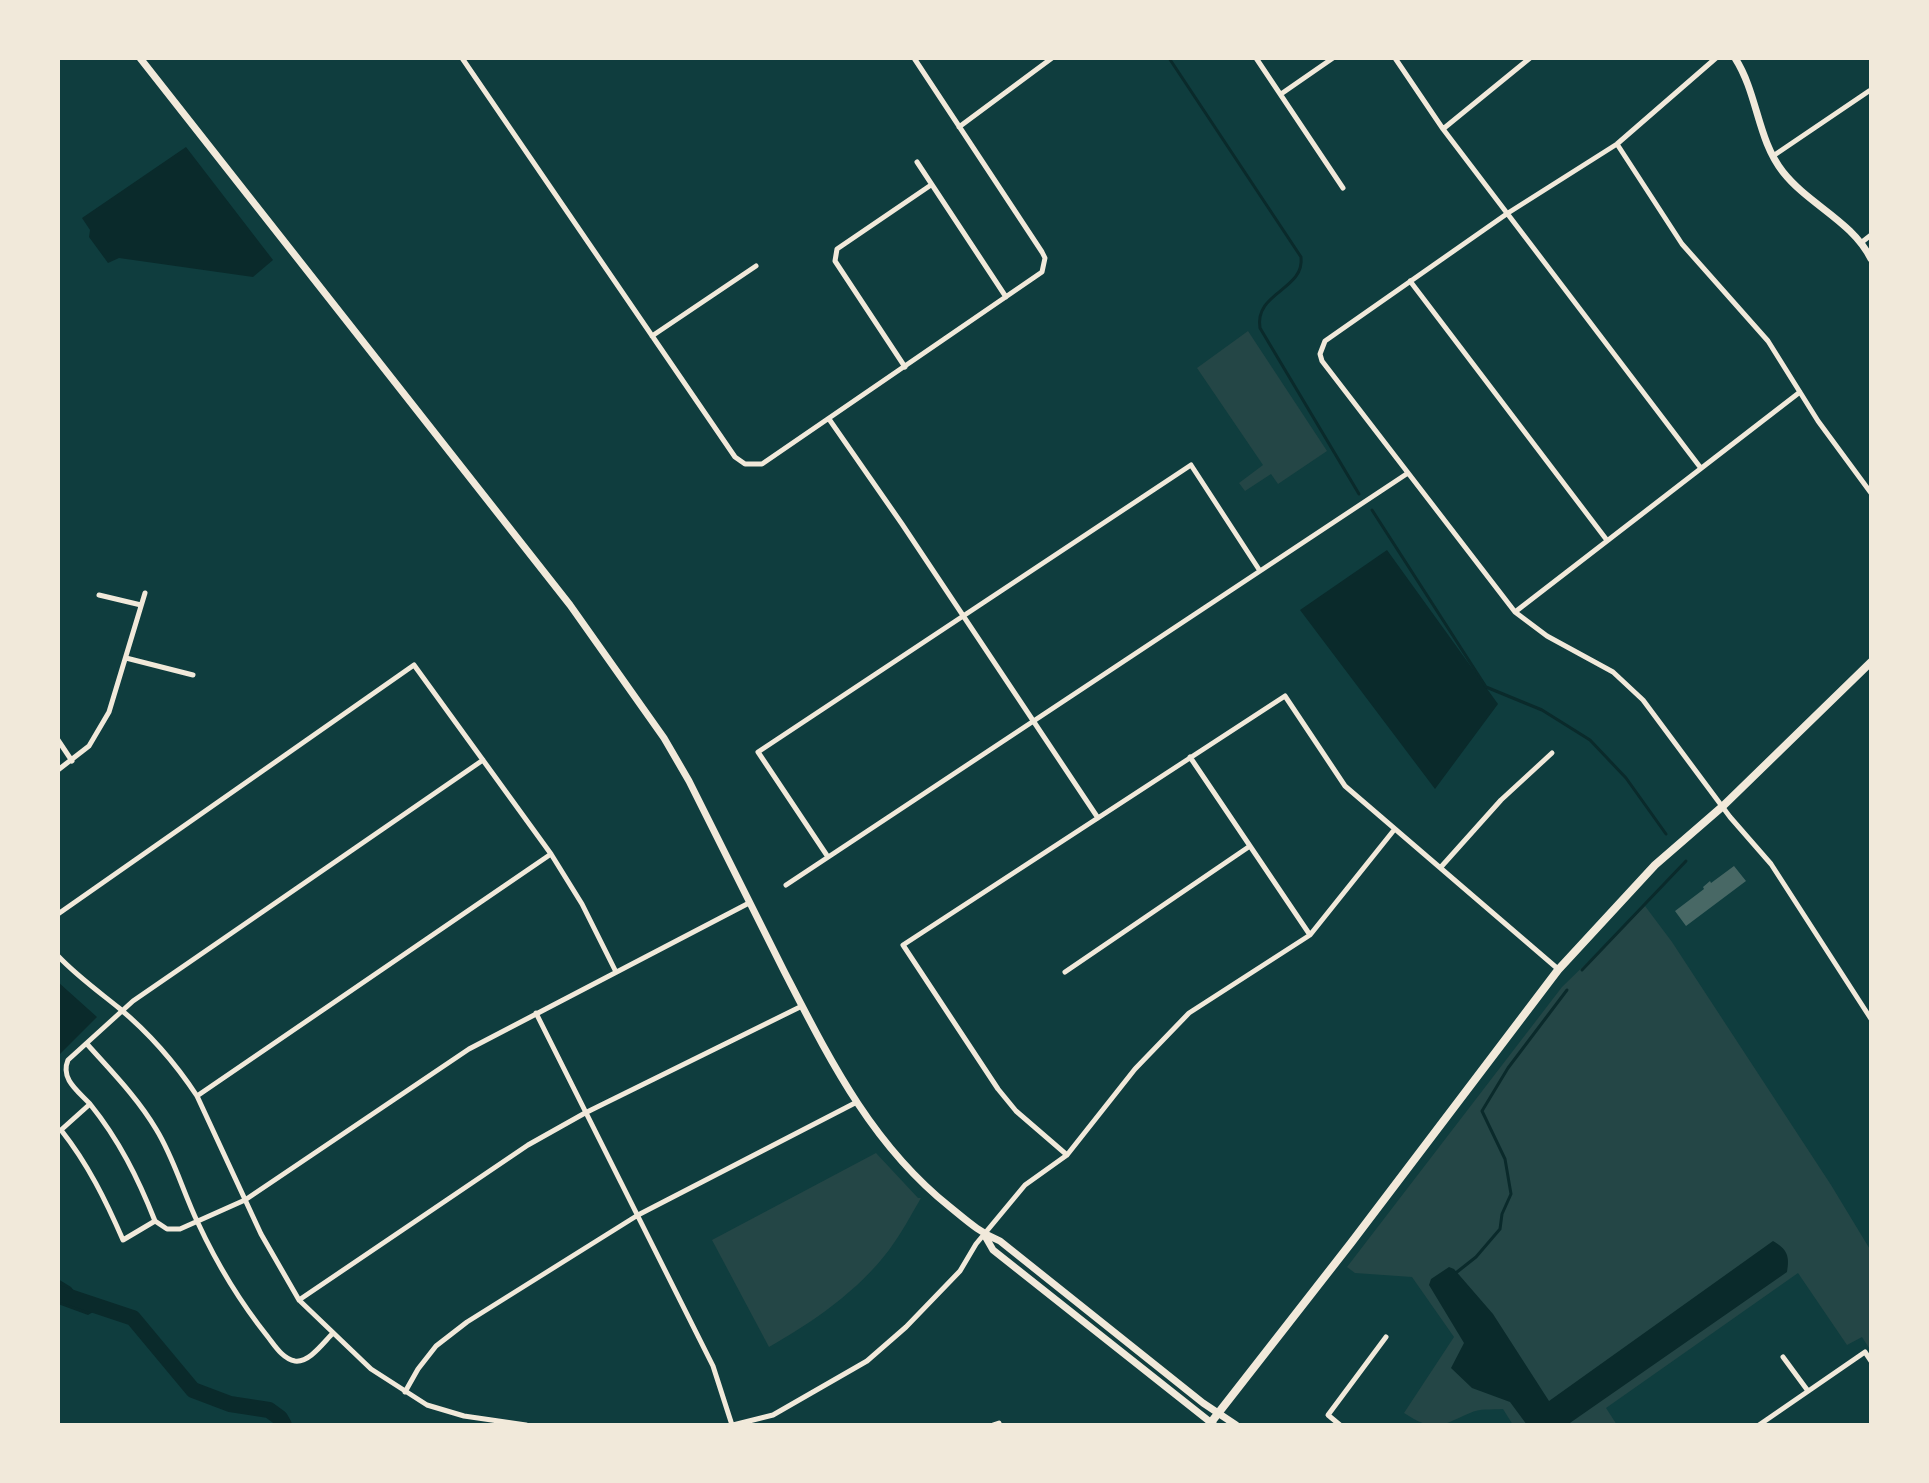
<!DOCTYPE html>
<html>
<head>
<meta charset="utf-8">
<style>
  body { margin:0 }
  #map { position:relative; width:1929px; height:1483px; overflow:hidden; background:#0f3d3e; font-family:Barlow,sans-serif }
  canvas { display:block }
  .frame { position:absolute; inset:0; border:60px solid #f1e9da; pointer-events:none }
</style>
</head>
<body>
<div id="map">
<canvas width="1929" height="1483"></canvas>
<div class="frame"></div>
</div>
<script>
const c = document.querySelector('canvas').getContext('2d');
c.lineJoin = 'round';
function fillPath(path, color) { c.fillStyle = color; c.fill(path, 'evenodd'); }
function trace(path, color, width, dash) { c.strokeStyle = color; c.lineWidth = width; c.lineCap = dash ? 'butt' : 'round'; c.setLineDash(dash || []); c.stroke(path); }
fillPath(new Path2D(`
  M1248,331l79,120 -49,33 -7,-10 -26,17 -6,-8 24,-18 -66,-97z
  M1645,906l27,36 159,243 40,66v100l-9,-14 -15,8 -49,-72 -192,135 11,17h-104l-10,-16c-11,1 -24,-1 -33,4 -30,13 -35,20 -66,0l50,-76 -42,-60 -57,-4 -8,-6 215,-280z
  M876,1153l42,45h3c-10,17 -20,36 -32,52 -31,41 -76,72 -120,97l-57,-107z`), '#244646');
fillPath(new Path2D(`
  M186,147l87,113 -20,17 -134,-19 -11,5 -19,-26 1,-7 -8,-12z
  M1387,550l111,154 -63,85 -135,-179z
  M58,982l39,35 -39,39z
  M1773,1241c14,8 17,15 14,31l-220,153h-40l-17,-23 -38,-14 -21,-20 13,-25 -35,-58 2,-6 18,-12 5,2 39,45 56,87z
  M58,1279l13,8 7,9 22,12 -12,7 -30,-11z`), '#0a2a2b');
trace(new Path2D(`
  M1169,58l132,199c4,33 -47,35 -41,71l99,166
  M1372,510l114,177 56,23 48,30 36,38 40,56
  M1582,970l104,-109
  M1457,1272l19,-15 24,-28 2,-15 9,-20 -6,-35 -23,-48 26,-43 59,-78`), '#0a2a2b', 3);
trace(new Path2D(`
  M58,1293l75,25 60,72 37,14 39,6 11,8 4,7`), '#0a2a2b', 16);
fillPath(new Path2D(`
  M1734,866l12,15 -60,45 -11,-15 29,-22 -1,-2 7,-6 1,2z`), '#486865');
trace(new Path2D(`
  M462,58l273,399 10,7h17l280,-192 3,-14 -3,-6 -128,-194
  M1256,58l87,130
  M1395,58l48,71 257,338
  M1716,58l-99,86 -109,69 -183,128 -5,13 2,7 193,251 32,24 66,36 30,28 87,117 41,47 100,155
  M1281,94l52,-36
  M959,127l93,-69
  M1443,129l87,-71
  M1617,144l65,100 86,97 50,80 53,72
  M1773,156l96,-65
  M917,162l89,135
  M1862,242l9,-7
  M1410,281l196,258
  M652,336l104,-70
  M905,367l-70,-106 2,-12 94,-64
  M829,419l73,105 196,294
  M99,595l42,10
  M1515,612l285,-220
  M126,658l67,17
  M58,740l14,21
  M1190,757l120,178
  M483,760l-350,241 -65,59c-8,19 10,31 22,44l-29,26c27,34 45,71 62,110l32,-19 12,8h13l65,-29 224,-151 280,-146
  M58,770l31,-24 20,-34 36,-119
  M828,857l-70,-105 433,-287 69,106
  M1441,867l60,-67 51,-47
  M786,885l622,-412
  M58,914l356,-249 137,189 31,50 33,66
  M58,956c19,20 40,35 61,52 30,25 57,56 78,88l64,138 38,66 72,69 56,36 37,11 62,9
  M1065,972l185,-126
  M536,1013l177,353 19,59
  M87,1044c24,27 50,53 69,85 18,29 27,63 42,94 19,41 42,79 70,114 7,9 15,22 27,24 14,2 28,-18 38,-28
  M197,1096l354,-242
  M90,1104c29,36 48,74 65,117
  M1067,1155l-51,-44 -18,-22 -95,-144 382,-249 60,90 213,183
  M299,1300l229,-155 57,-32 217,-107
  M1783,1357l25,34
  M405,1392l13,-23 18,-23 31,-24 171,-107 217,-112
  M733,1425l40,-10 94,-54 39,-34 54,-56 16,-27 49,-59 42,-30 68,-86 54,-56 121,-78 84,-105
  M993,1425l6,-2
  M1340,1425l-12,-10 58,-78
  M1759,1425l106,-73 6,9`), '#f1e9da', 5);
trace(new Path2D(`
  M140,58l430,547 94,133 25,43c32,63 63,127 95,190 45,87 87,173 166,236 16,13 30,26 50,34l203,162 33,22
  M1735,58c23,36 22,81 48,114 26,33 69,49 88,87
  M985,1236l8,14 221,175`), '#f1e9da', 7);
trace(new Path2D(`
  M1209,1425l142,-182 207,-273 97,-105 68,-59 148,-144`), '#f1e9da', 8);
</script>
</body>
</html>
